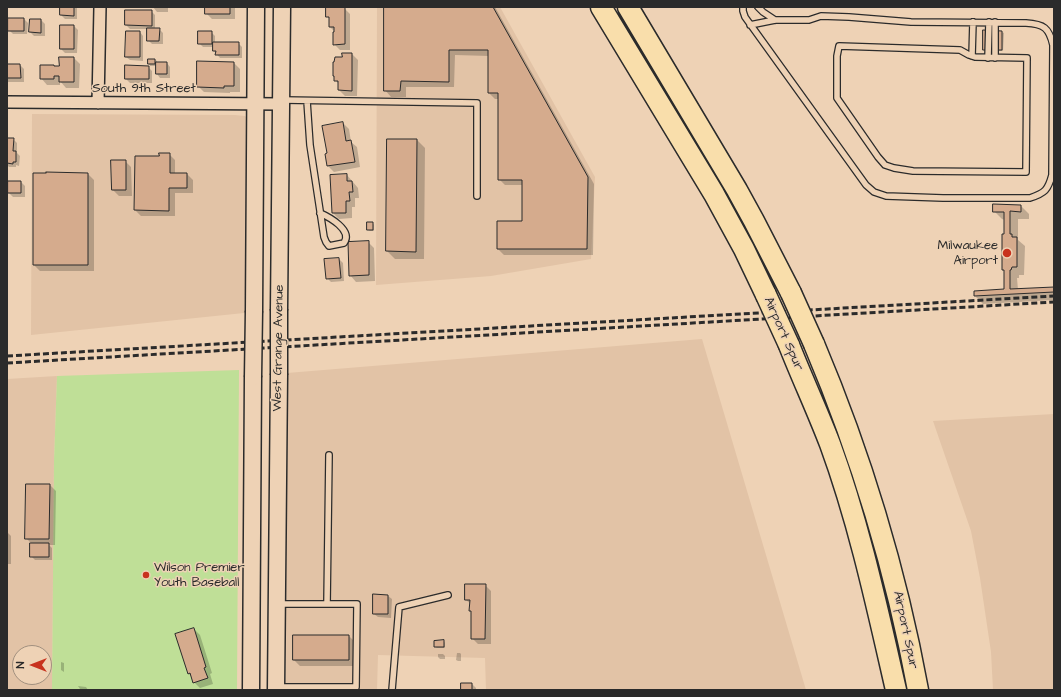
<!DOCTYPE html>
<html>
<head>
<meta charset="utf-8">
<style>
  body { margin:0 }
  #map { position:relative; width:1061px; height:697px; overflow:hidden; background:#eed2b5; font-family:"Architects Daughter",sans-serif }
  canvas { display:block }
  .frame { position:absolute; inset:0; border:8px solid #2b2b2b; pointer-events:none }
  .north { position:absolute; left:12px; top:645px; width:40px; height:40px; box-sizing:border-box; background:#eed2b5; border:1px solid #a08f7e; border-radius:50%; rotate:270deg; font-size:11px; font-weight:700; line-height:16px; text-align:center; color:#2b2b2b }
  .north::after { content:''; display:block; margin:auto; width:14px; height:18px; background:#c8321e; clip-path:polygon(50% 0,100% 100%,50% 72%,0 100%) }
</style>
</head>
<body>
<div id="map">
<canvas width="1061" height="697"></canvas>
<div class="frame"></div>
<div class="north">N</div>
</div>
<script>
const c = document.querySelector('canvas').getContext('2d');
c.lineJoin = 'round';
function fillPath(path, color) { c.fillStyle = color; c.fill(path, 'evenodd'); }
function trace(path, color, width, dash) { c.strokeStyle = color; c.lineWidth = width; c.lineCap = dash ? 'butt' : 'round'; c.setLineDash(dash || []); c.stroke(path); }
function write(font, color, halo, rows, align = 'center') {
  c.font = font + ' "Architects Daughter",sans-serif'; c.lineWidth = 3; c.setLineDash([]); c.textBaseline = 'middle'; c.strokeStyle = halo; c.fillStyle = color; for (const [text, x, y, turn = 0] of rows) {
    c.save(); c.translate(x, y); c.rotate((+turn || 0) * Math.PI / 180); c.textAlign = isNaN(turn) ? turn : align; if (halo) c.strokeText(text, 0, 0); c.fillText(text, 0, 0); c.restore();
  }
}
fillPath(new Path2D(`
  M377,7h123l95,170 -4,82 -100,17 -115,9z
  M32,114l203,1 10,1 3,3v4l-2,148 -2,42 -213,22z
  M702,339l104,351h-320l-1,-32 -107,-3 -1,35h-91l1,-317z
  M57,376l-3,85 -2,229h-45v-311zM20,653h24v24h-24z
  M1054,414v276h-61l-2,-38 -11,-74 -9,-47 -38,-110z`), '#e2c3a6');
fillPath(new Path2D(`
  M239,370l-2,320h-185l2,-229 3,-85z`), '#bfdf97');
fillPath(new Path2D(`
  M61,7h16v12h-12l-4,-4z
  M153,7h15v5h-11z
  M206,7h29v12h-23l-6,-6z
  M385,7h110l99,177 -1,71h-89l-6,-6 25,-27v-37h-18l-6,-6v-80h-4l-6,-6v-37l-34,-1 -1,32h-48v10h-15l-6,-7z
  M344,8l6,6v36h-10l-6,-6 2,-11 -6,-6v-8l-3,-3z
  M151,11l4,4v14h4l4,4v11h-11l-4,-4v-11h-18l-4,-4z
  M24,19l4,4 -1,11h-14l-4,-4z
  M31,20h10l4,4v12h-11l-4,-4z
  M74,26l4,4 -1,23h-12l-4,-4z
  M984,31l18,1 2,1 -1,18h-18l-1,-2z
  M140,32l3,4v25l-13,-1 -4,-3z
  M211,32l4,4v7h23l4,4v11h-22l-6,-7v-4h-11l-4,-4z
  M352,54l6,6 -1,36h-12l-6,-6v-6l-4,-4 8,-22z
  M74,58l6,6 -1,24h-13l-6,-7v4h-13l-6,-7z
  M155,60l2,1v2h10l3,4v11h-10l-3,-4v-8h-7l-1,-2z
  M234,63l6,6v23h-10v1l-26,-1 -6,-6z
  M7,65h13l4,4v13h-17z
  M148,67l4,4v12h-22l-4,-4z
  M343,123l6,6 2,13 6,5 3,20 -26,5 -6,-6 -2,-12z
  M7,139h6l4,4v10l3,3 -1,10 -3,-1v2h-7l-2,-2z
  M417,140l8,8 -1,111h-29l-8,-8z
  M169,154l6,6v14h12l6,6v13h-18v23h-34l-6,-6 25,-53z
  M125,161l6,6 1,29h-13l-6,-6z
  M88,174l6,6v91h-54l-6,-6z
  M347,175l11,13 1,10h-4v9h-3v11l-13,1 -6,-6z
  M21,182l4,4v11h-12l-4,-4z
  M1021,206l8,8v5h-11v21l7,6 -1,29h-5v3h-2l1,12 36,-2v12l-71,4 -8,-8 29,-6 1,-18 -2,-2 2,-50 -3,-1 -8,-8z
  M373,223l1,2v6h-4l-2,-1z
  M368,242l6,6 1,33 -19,1 -6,-7z
  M339,259l4,4 1,18 -13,1 -4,-4z
  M50,485l6,6 -1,54h-6l3,3v12h-17l-4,-4v-13l-5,-5z
  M7,532l4,4v28h-4z
  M485,585l6,6v53h-13l-6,-6v-26l-2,-1 1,-7 -5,-4z
  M388,596l4,3 -1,19 -13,-1 -4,-3z
  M194,629l6,6 12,38 -2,1 3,10 -13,4 -6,-6 -2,-5 -4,-4z
  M349,636l6,6v24h-55l-6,-6z
  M444,641l1,2v5h-8l-2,-1z
  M457,653h3l1,1v7h-3l-2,-1z
  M438,654h5l2,2v3h-5l-2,-2z
  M61,662l3,1v9l-3,-2z
  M472,684l4,4v2h-14z
  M78,686l8,1 2,3 -8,-1z`), '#0003');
const building = new Path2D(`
  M60,7h14v9l-14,-1z
  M205,7h25v7h-25z
  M326,7h19v37l-12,1v-13h1v-5h-5v-10h-3z
  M384,7h109l95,170 -1,72h-90v-28h25v-41h-24v-87h-10v-43h-39v32l-48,-1 -1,10h-16z
  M125,10h27v16l-27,-1z
  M8,18h16v13h-16z
  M30,19h11v14l-12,-1z
  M60,25h14v24h-14z
  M147,28h13l-1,13h-12z
  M983,30l19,1v19h-19z
  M126,31h14v26h-15z
  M198,31h14v13h-14z
  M213,42h26v13h-24l1,-4h-3z
  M342,53h10v38l-14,-1v-9h-4v-5h-1v-14h1l1,-5h7z
  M59,57h15v25h-15v-6h-5v3h-14v-14h14v1h5z
  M148,59h7v5h-7z
  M197,61l37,1v24h-10v2l-27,-1z
  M156,62h11v12h-11z
  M7,64h13l1,14h-14z
  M125,65l24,1v13h-24z
  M343,122l3,19 5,-1 4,22 -28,4 -2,-12 2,-1 -5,-27z
  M7,138h7l-1,13h3v11h-3v2l-6,-1z
  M387,139h30l-1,113 -30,-1z
  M159,153h11v20h17v15h-18v23l-35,-1 1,-54h24z
  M111,160h15v30h-14z
  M46,172l42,1v92h-55v-92h13z
  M347,174v7h5l1,11h-4l1,9h-4v12h-14l-2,-38z
  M8,181h13v12h-13z
  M993,204l28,1v7l-11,-1v23h2v3h5v30h-5l-1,3h-1v19l44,-2v5l-80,4v-5l30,-2v-19h-2v-36h2v-22h-11z
  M367,222h6v8h-6z
  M369,241v34l-20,1 -1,-34z
  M339,258l2,20 -15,1 -2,-20z
  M26,484h24l-1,55h-24z
  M30,543h19v14h-19z
  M465,584h21l-1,55h-14v-28h-2l1,-11h-5z
  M373,594l15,1v19h-15z
  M194,628l12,39 -2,1 4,10 -15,5 -3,-10 -2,1 -13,-40z
  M293,635h56v25h-56z
  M444,640v7h-10v-6z
  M461,683h11v7h-11z`);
fillPath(building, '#d5ab8d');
trace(building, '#2b2b2b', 1);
const lane = new Path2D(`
  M743,7v4l2,6 121,168 8,7 12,4 57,2h87c15,-5 18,-8 22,-23l1,-130c-4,-17 -9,-21 -27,-22l-115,-1 -62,-5 -28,-1 -12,4h-34l-25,5
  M758,7l5,5 12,8
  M839,46l121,4 9,5 6,2 52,1 -1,114 -113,-1 -19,-3 -9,-3 -7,-8 -41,-59v-42z
  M972,56l1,-34
  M988,58l1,-36
  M995,58v-36
  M283,100l194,3v93
  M307,101l3,44 14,92 2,5 3,4 15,-3c9,-13 -15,-26 -24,-30
  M327,604l2,-149
  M277,687h79l1,-83h-79
  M392,690l7,-83 49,-12`);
const street = new Path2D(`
  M7,102l274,2
  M98,103l2,-96`);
const secondary = new Path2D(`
  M279,309l3,-302
  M254,311l2,-304
  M251,690l2,-313
  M276,690l3,-315`);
const highway = new Path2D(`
  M601,7l113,187 30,55 22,46
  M628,7l109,183 17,31 37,72
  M814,344c47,111 82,227 104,346
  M789,345c13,33 28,65 41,99 29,79 47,163 66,246`);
trace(lane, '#2b2b2b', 8);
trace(street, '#2b2b2b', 14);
trace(secondary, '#2b2b2b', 19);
trace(highway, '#2b2b2b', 23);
trace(lane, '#eed2b5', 5.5);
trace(street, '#eed2b5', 11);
trace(secondary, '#eed2b5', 16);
trace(highway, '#f9deab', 20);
trace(new Path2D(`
  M7,356l1047,-60
  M7,363l1047,-61`), '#2b2b2b', 3, [6, 3]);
const secondaryBridge = new Path2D(`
  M279,375v-66
  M253,377l1,-66`);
const highwayBridge = new Path2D(`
  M791,293l23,51
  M766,295l23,50`);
trace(secondaryBridge, '#2b2b2b', 19, []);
trace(highwayBridge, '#2b2b2b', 23, []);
trace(secondaryBridge, '#eed2b5', 16);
trace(highwayBridge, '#f9deab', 20);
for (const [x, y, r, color] of [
  [1007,253,5,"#c8321e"],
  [146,575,4,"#c8321e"]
]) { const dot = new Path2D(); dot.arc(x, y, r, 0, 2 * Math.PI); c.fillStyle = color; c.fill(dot); trace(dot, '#eed2b5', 1.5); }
write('13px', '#2b2b2b', '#eed2b5', [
  ["South 9th Street",144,89],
  ["Airport Spur",783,334,66],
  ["West Grange Avenue",279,348,-89],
  ["Airport Spur",905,630,78]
]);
write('13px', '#2b2b2b', '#eed2b5', [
  ["Milwaukee",998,246],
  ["Airport",998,261],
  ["Wilson Premier",154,568,"left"],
  ["Youth Baseball",154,583,"left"]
], 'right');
</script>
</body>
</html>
